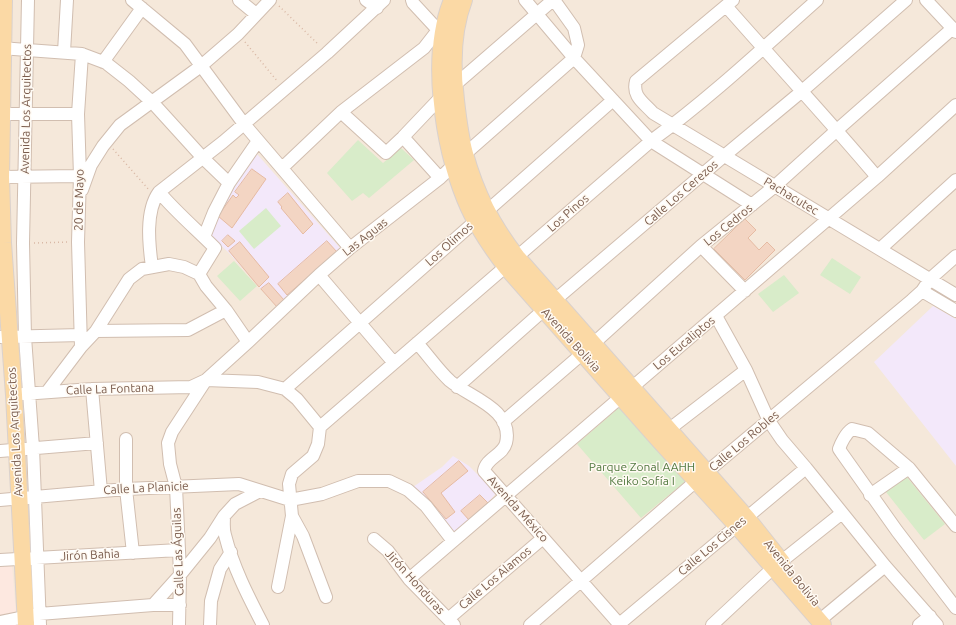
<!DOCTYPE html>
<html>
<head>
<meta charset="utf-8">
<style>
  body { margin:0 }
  canvas { display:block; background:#fdf6ec }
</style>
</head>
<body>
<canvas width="956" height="625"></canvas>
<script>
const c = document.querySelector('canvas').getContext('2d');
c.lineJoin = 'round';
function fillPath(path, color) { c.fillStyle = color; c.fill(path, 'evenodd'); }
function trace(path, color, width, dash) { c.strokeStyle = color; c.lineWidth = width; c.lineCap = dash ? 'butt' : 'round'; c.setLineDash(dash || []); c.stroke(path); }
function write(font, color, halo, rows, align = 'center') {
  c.font = font + ' Ubuntu,sans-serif'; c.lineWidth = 3; c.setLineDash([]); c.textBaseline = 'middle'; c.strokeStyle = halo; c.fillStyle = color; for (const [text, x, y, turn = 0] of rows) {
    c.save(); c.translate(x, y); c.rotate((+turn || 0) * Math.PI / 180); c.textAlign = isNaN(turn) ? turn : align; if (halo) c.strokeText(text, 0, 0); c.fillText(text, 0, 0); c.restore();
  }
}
fillPath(new Path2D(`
  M0,0h956v625h-956z`), '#f5e8da');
fillPath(new Path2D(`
  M12,564l4,50 -16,2v-51z`), '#fde8e0');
fillPath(new Path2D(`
  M257,154l84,95 -64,58 -48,-54 -18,-17 6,-23z
  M933,306l23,13v147l-82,-104z
  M453,456l16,10 27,27 -8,10 -35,31 -40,-47 29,-20z`), '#f3e8fa');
fillPath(new Path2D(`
  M358,140l25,23 18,-15 13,12 -45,38 -6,-5 -11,8 -25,-28z
  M266,208l15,18 -27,23 -15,-18z
  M832,258l29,19 -11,17 -30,-19z
  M234,261l23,25 -17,15 -23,-25z
  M784,275l15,18 -26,19 -15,-18z
  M621,406l66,74 -46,38 -64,-74z
  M906,476l39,48 -21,16 -38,-48z`), '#d8ecc9');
const building = new Path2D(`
  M252,169l14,10 -34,49 -14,-12 15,-21 3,3 3,-3 -4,-3z
  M288,193l25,31 -10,10 -22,-26 1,-1 -4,-5z
  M745,219l11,11 -8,8 11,12 8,-8 8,8 -30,30 -31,-31z
  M228,235l7,6 -7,6 -6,-6z
  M327,241l10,11 -50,43 -9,-11z
  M240,242l29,35 -10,10 -30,-36z
  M269,283l15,17 -7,7 -16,-18z
  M459,461l9,10 -27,22 14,19 -9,7 -23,-27z
  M480,495l8,8 -19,17 -8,-9z`);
fillPath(building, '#f3d5c3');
trace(building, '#e6bba3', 1);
const minor = new Path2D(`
  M28,0l-5,243 2,94 8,111 7,177
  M132,0l53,44 59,80 106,124
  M239,0l17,14
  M366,0l11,8
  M412,0l1,3 25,27
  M525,0l49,58 77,83 101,64
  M733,0l-97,81c-4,15 7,21 17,32l303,182
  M926,0l30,32
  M726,6c50,57 102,113 151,171
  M0,48l82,6 24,9 23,18 24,22 50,55 26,25
  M64,52l3,-52
  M103,62l39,-54
  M341,112l45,41 17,-16 39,-41 111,-96
  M0,114h78
  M403,137l37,41
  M282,168l59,-56 83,-64 14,-18h5
  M0,177l80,-1
  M82,190l9,-25 12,-19 17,-21 81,-59 37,-32 32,-34
  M159,192c17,20 37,37 56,56l-16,26
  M204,237l10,-25 15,-29 29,-42
  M701,246l44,45
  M880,249l76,-69
  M152,267c-3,-22 -7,-56 7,-75l64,-50 104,-89 57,-53
  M319,275l75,88
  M922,291l34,20
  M716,316l30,54 23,51 13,19 24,28 79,98 52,59
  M96,331l92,-1 38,-20
  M0,337l81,-2
  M417,343c11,12 21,27 33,38 19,16 64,28 56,62 -3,12 -20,15 -22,28l136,154
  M81,347l-3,-105 2,-66 -2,-62 4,-60
  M457,387l98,-87 169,-144 77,-64 105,-92
  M92,389l9,102
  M285,389l328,-289
  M47,392l34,-45 15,-16 33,-52 13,-10 27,-5 15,3 15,7 7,12 20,24 22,32
  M23,394l69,-5 99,-2 15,-7 52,2 27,7 12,10 23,28 -2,17 -5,12 -21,18 -3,10 3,32 -14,71
  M503,422l80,-69 118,-107 74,-60 62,-56 116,-102
  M320,427l331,-286c59,-43 112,-93 166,-141
  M663,434l83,-64
  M126,439v50l7,64
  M0,451l97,-8
  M870,495l39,-27
  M0,500l126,-11 113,-5 51,16 32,-6 36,-13h31l19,9 18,16 27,35
  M224,516c0,6 -1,13 1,19 8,32 23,61 38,90
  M292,516l11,20 23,61
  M956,526l-47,-58 -41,-35 -16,-4c-6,4 -11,14 -13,20l2,3 56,79 59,77
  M374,539l14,12 21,28 45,46
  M0,560l179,-10
  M409,579l468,-402 79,-72
  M153,605l27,-30 30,-37 14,-22 11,-12 25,-13
  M826,615l59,-49
  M448,619l95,-81
  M0,622l39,-8 114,-9h27
  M179,625l1,-50 -1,-25 -3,-63 -6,-23 -2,-21 4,-11 34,-52 42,-38 71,-67 31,-27 90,-70 25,-24 109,-96 4,-13 -4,-17 -20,-28
  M210,625l1,-24 9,-32 11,-17
  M530,625l166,-144 216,-181 10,-9 8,-12 26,-23
  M618,625l188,-157
  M712,625l61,-57 69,-55
  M919,625l11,-9`);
const major = new Path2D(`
  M4,0l-3,177 2,66 11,152 12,230
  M452,0c-23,55 -9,145 13,199 10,25 25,47 41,68l151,171 80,88 86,99
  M464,0c-12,31 -12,67 -8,100 2,18 4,36 9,54 10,37 28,73 52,103l230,261 35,44`);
trace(minor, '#d1beb0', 14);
trace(major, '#dad1cd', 18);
trace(new Path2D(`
  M279,6l40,39
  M245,42l33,40
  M113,149l36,41
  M34,243l34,-1`), '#d9b8a5', 1.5, [1, 3]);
trace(minor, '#fff', 12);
trace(major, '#fbd9a5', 16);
write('12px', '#7a5c4d', '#fffaf3', [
  ["Avenida Los Arquitectos",26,109,-89],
  ["Calle Los Cerezos",681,193,-41],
  ["Pachacutec",791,196,31],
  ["20 de Mayo",79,200,-89],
  ["Los Pinos",568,213,-41],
  ["Los Cedros",728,225,-39],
  ["Las Aguas",365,237,-38],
  ["Los Olimos",449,244,-42],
  ["Avenida Bolivia",571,340,48],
  ["Los Eucaliptos",684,343,-40],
  ["Calle La Fontana",110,389,-2],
  ["Avenida Los Arquitectos",15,432,-93],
  ["Calle Los Robles",744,441,-40],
  ["Calle La Planicie",146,488,-3],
  ["Avenida México",518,509,48],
  ["Calle Los Cisnes",712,546,-40],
  ["Calle Las Águilas",178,552,-92],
  ["Jirón Bahia",90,555,-3],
  ["Avenida Bolivia",792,573,51],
  ["Calle Los Alamos",495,578,-40],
  ["Jirón Honduras",415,582,48]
]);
write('12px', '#537a41', '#fffaf3', [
  ["Parque Zonal AAHH",642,467],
  ["Keiko Sofía I",642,481]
]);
</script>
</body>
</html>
